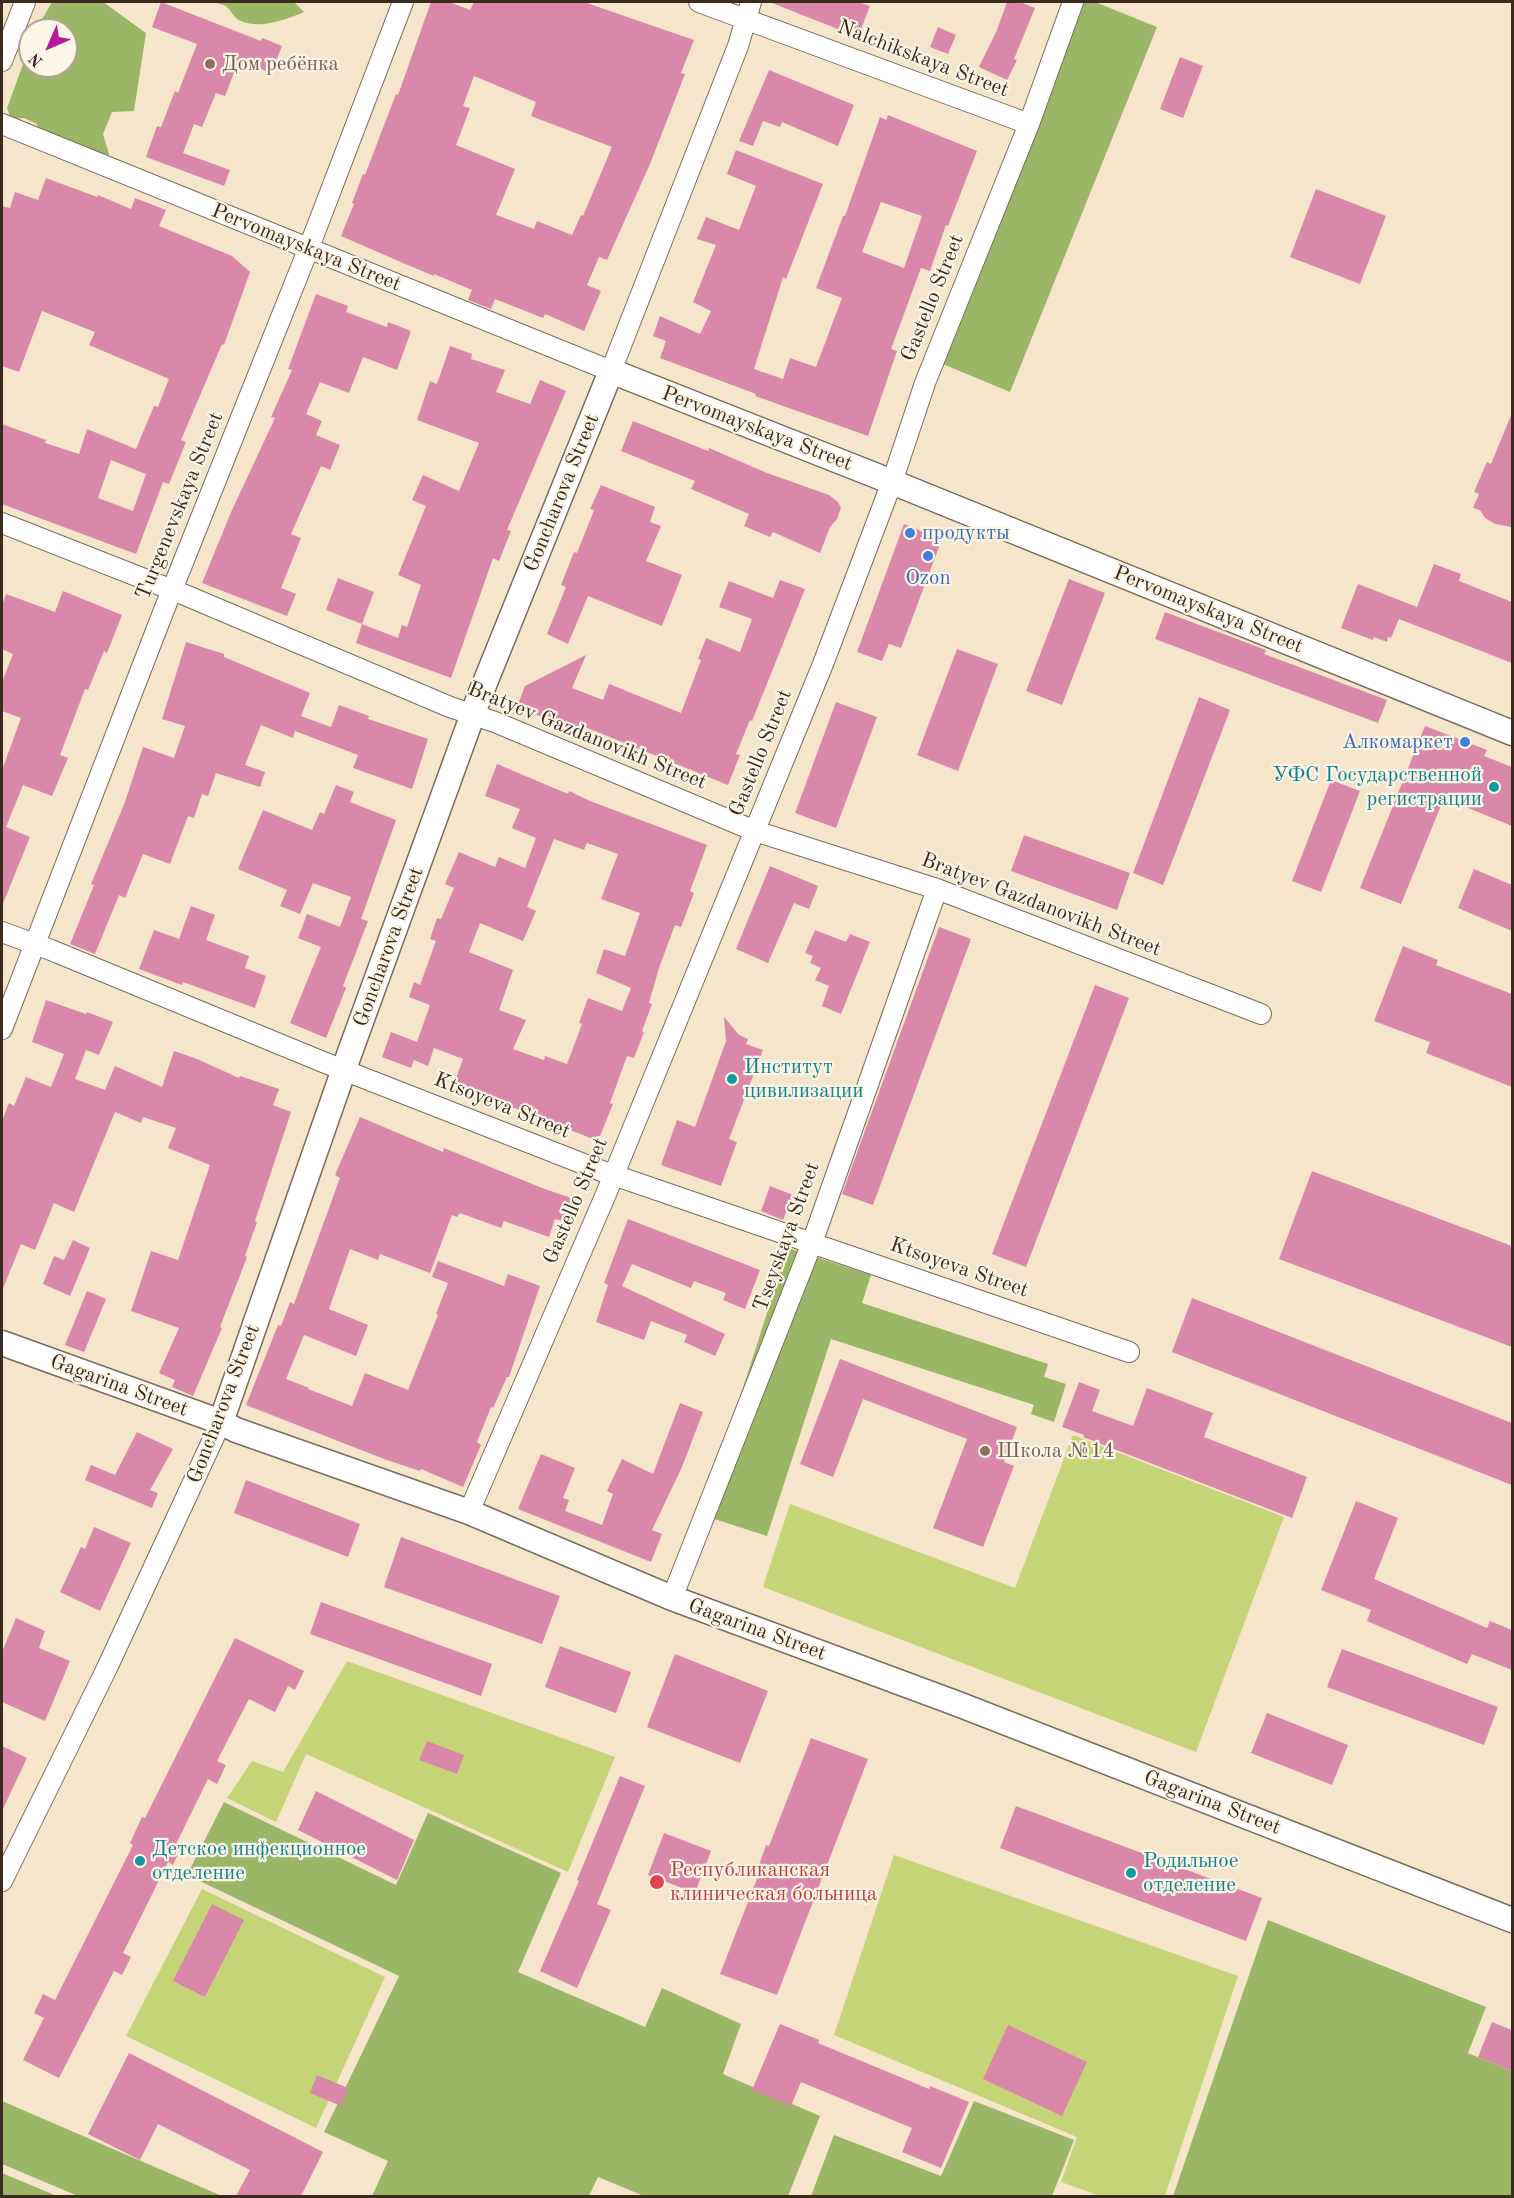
<!DOCTYPE html>
<html>
<head>
<meta charset="utf-8">
<style>
  body { margin:0 }
  #map { position:relative; width:1514px; height:2198px; overflow:hidden; background:#f5e5cb; font-family:"Old Standard TT",serif }
  canvas { display:block }
  .frame { position:absolute; inset:0; border:3px solid #3b2a1e; pointer-events:none }
  .north { position:absolute; left:18px; top:18px; width:60px; height:60px; box-sizing:border-box; background:#fcf5e5; border:2px solid #afa495; border-radius:50%; rotate:225deg; font-size:16px; font-weight:700; line-height:24px; text-align:center; color:#3b2a1e }
  .north::after { content:''; display:block; margin:auto; width:21px; height:27px; background:#b5179e; clip-path:polygon(50% 0,100% 100%,50% 72%,0 100%) }
</style>
</head>
<body>
<div id="map">
<canvas width="1514" height="2198"></canvas>
<div class="frame"></div>
<div class="north">N</div>
</div>
<script>
const c = document.querySelector('canvas').getContext('2d');
c.lineJoin = 'round';
function fillPath(path, color) { c.fillStyle = color; c.fill(path, 'evenodd'); }
function trace(path, color, width, dash) { c.strokeStyle = color; c.lineWidth = width; c.lineCap = dash ? 'butt' : 'round'; c.setLineDash(dash || []); c.stroke(path); }
function write(font, color, halo, rows, align = 'center') {
  c.font = font + ' "Old Standard TT",serif'; c.lineWidth = 4.5; c.setLineDash([]); c.textBaseline = 'middle'; c.strokeStyle = halo; c.fillStyle = color; for (const [text, x, y, turn = 0] of rows) {
    c.save(); c.translate(x, y); c.rotate((+turn || 0) * Math.PI / 180); c.textAlign = isNaN(turn) ? turn : align; if (halo) c.strokeText(text, 0, 0); c.fillText(text, 0, 0); c.restore();
  }
}
fillPath(new Path2D(`
  M1073,1435l211,82 -88,235 -433,-165 27,-83 225,84z
  M347,1661l268,96 -47,115 -262,-118 -30,68 -49,-24 25,-37 31,11z
  M894,1855l344,121 -73,220h-65l-39,-14 16,-45 -243,-102z
  M202,1889l183,88 -69,151 -190,-92z`), '#c5d476');
fillPath(new Path2D(`
  M52,2h51l43,31 -12,78 -22,1 -9,22 6,20 -10,9 -60,-29 -2,-10 -13,-6 -13,1 -4,-11 23,-63v21h36v-36h-30z
  M212,2h82l10,10c-19,8 -45,18 -65,8 -6,-3 -8,-10 -13,-14 -4,-2 -10,-3 -14,-4z
  M1076,2h19l62,25 -147,365 -77,-32z
  M788,1248l83,27 -9,28 186,61 -4,13 22,7 -12,38 -23,-8 3,-9 -203,-66 -64,197 -65,-21z
  M224,1802l172,83 32,-72 133,60 -43,99 127,55 17,-39 79,36 -18,50 97,42 -32,80h-144l-46,-19 -9,19h-217l16,-35 -64,-29 75,-156 -212,-101z
  M1268,1920l218,87 -18,46 44,18v125h-339z
  M2,2101l220,95h-144l-76,-32z
  M974,2101l100,39 -22,56h-241l23,-61 107,41z
  M2,2173l55,23h-55z`), '#9cb667');
fillPath(new Path2D(`
  M161,2l100,39 1,-3 20,8 -11,27 -32,-13 -14,36 -9,-3 -14,34 -8,-3 -11,29 47,17 -6,16 -78,-29 11,-31 4,1 14,-36 3,2 19,-49 -45,-17z
  M431,2h18l21,8 4,-8h110l110,38 -13,33 4,1 -35,90 -43,96 -8,-3 -12,28 14,6 -17,40 -39,-17 -2,4 -48,-19 -4,10 -23,-9 4,-10 -38,-16v2l-24,-10 -69,-30 13,-32 -2,-1 11,-29 2,1 31,-81 2,1zM474,76l62,26 -5,14 81,31 -29,69 -2,-1 -9,20 -35,-14 -3,8 -38,-14 19,-46 -59,-24 14,-37 -7,-2z
  M772,2h86l12,4 -12,31 -86,-34z
  M1007,2h13l15,6 -21,51 3,1 -10,20 -28,-13 18,-37z
  M938,27l18,8 -8,19 -18,-7z
  M1180,57l23,9 -20,52 -23,-9z
  M769,70l85,35 -16,41 -56,-24 -2,5 -17,-6 -10,25 -14,-5z
  M888,115l89,36 -29,75 -2,-1 -16,46 -9,-3 -30,81 6,2 -29,85 -113,-40 1,-2 -96,-36 6,-17 -13,-5 7,-20 40,18 11,-23 -18,-9 23,-57 -19,-6 9,-22 33,13 17,-44 -29,-12 9,-24 87,34 -37,95 -3,-2 -29,92 29,10 7,-21 26,9 26,-69 -26,-10 27,-72h2l35,-99 6,3zM881,202l41,14 -18,52 -42,-16z
  M46,178l51,19 1,-2 33,14 4,-11 31,12 -7,16 73,30 18,16 -26,73 -2,-1 -41,96 5,2 -17,42 -6,-2 -27,72 -134,-50v-80l44,16 -1,3 34,11 8,-25 49,20 18,-43 4,1 11,-28 -80,-34 6,-13 -53,-21 -23,61 -17,-6v-160l8,2 5,-16 23,8zM111,460l35,14 -13,37 -35,-13z
  M1316,189l70,27 -26,68 -70,-27z
  M316,294l32,12 -2,6 41,15 1,-5 23,9 -14,39 -34,-13 -14,36 -29,-11 -14,32 16,7 -6,14 24,10 -10,25 -9,-4 -30,68 10,4 -20,50 15,6 -9,22 -85,-33 30,-73 43,-92 -4,-1 21,-47 -4,-1z
  M450,346l22,8 -1,5 34,11 -9,22 34,12 10,-24 26,11 -59,139 4,1 -12,30 -6,-3 -42,120 -95,-35 6,-19 36,14 4,-13 5,2 14,-42 -23,-10 28,-69 -14,-6 11,-25 36,16 20,-48 -62,-23 13,-39 7,3z
  M1512,413v114l-17,-3 -10,-6 -5,-8 -7,-2 6,-14 -5,-2 13,-30 4,2z
  M633,421l75,30 1,-3 58,25 62,22 9,7 3,6 -4,11 -7,8 -10,26 -47,-21 -3,5 -26,-11 5,-12 -58,-25 4,-8 -74,-30z
  M601,485l54,22 -5,15 11,4 -15,35 36,14 -20,51 -74,-30 -20,48 -21,-10 19,-47 -5,-2 13,-33 3,1 17,-43 -4,-1z
  M904,524l38,15 -41,109 -12,-4 -7,17 -25,-9z
  M1434,564l27,10 -2,7 53,21v61l-113,-44 -8,19 -3,-1 -1,5 -13,-5 -1,3 -32,-12 17,-44 59,23z
  M338,578l36,14 -12,32 -36,-14z
  M1069,579l36,14 -43,112 -36,-14z
  M780,580l25,9 -53,132 -2,-1 -14,34 4,1 -12,30 -143,-58 -2,6 -66,-26 8,-21 61,-31 -14,33 31,12 6,-16 72,29 20,-53 -3,-1 8,-21 34,14 12,-33 -33,-12 10,-26 44,17z
  M63,591l59,24 -15,38 -3,-2 -16,39 -3,-1 -25,66 8,3 -16,38 -29,-11 -17,42 24,10 -28,69v-136l19,-52 -19,-7v-29l11,-28 -11,-5v-44l4,-11 49,18z
  M1165,612l101,38 -2,4 123,46 -9,23 -223,-84z
  M186,642l38,12v3l86,36 -9,23 30,11 8,-22 30,11 -1,3 60,20 -16,50 -59,-21 5,-13 -63,-24 -2,7 -32,-13 -16,40 20,7 -5,15 -44,-14 -8,23 -6,-2 -8,24 -6,-2 -18,48 -27,-10 -18,44 -6,-3 -24,59 -25,-10 24,-59 -3,-1 34,-82 18,-55 31,11 11,-32 -23,-7z
  M957,649l41,15 -40,107 -41,-16z
  M1199,697l31,13 -67,175 -30,-12z
  M836,702l41,15 -41,111 -41,-15z
  M1425,726l62,24 -3,6 28,11v59l-68,-28 -43,106 -41,-16z
  M497,764l71,30 1,-3 21,10 117,44 -17,46 4,2 -13,34 -6,-2 -16,43 -10,35 3,1 -10,27 2,1 -10,26 -7,-2 -17,47 3,1 -15,37 -144,-57 9,-25 -29,-11 -6,18 -14,-6 -3,8 -29,-11 9,-25 26,10 13,-37 -21,-8 5,-15 6,3 16,-44 -6,-2 7,-21 4,1 13,-31 -9,-4 14,-32 36,15 4,-10 26,11 11,-30 -24,-10 8,-19 -35,-13zM554,839l30,11 3,-7 31,11 -17,45 39,14 -15,43 -21,-7 -8,24 35,15 -9,23 -34,-13 -9,25 3,1 -15,40 -22,-8 -1,4 -31,-11 13,-29 -27,-10 14,-40 -44,-18 11,-29 43,18 13,-30 -9,-4z
  M1331,780l29,11 -39,101 -29,-11z
  M336,785l18,7 -4,10 46,18 -35,99 7,2 -25,65 3,2 -20,50 -36,-15 31,-76 -23,-9 9,-24 33,13 11,-30 -38,-14 -13,31 -20,-8 7,-16 -49,-21 25,-59 49,20 8,-18 4,2z
  M1024,835l106,38 -13,37 -106,-39z
  M770,866l48,20 -9,23 -15,-6 -26,60 -32,-14z
  M1474,869l38,16v46l-54,-23z
  M191,906l24,9 -9,25 43,16 -4,12 21,8 -11,32 -72,-26 -1,3 -43,-16 15,-39 25,9z
  M939,927l32,12 -98,266 -31,-11z
  M815,930l31,12 4,-8 20,8 -29,72 -19,-8 7,-20 -14,-6 6,-12 -11,-5 3,-7 -8,-3z
  M1403,946l35,14 -2,5 76,29v93l-86,-34 4,-11 -56,-21z
  M1095,985l34,13 -103,269 -34,-13z
  M46,1000l40,14 1,-2 26,10 -14,33 -13,-5 -11,29 30,11 10,-24 47,21 12,-36 23,8 42,19 1,-2 39,13 -6,16 18,7 -36,109 2,1 -12,34 2,1 -27,70 2,1 -29,68 -21,-9 3,-7 -16,-7 20,-45 -48,-17 20,-60 27,9 32,-95 -42,-17 8,-20 -33,-11 -2,6 -26,-11 -41,100 -20,-9 -19,47 -14,-6 -19,47v-170l7,-18 5,3 12,-29 25,10 13,-33 -32,-12z
  M724,1017l15,18 9,4 -2,5 17,6 -34,89 8,3 -16,44 -60,-21 16,-45 18,7 31,-86z
  M360,1117l83,35 1,-4 98,40 32,11 -8,23 -11,-3 -6,18 -45,-16 -3,7 -41,-15 -3,4 -5,-2 -22,58 -50,-19 -2,6 -28,-11 -21,60 39,16 -12,31 -52,-21 -18,44 23,9 -1,1 44,17 13,-33 43,17 30,-75 -2,-1 12,-31 -16,-6 6,-16 66,25 4,-12 32,12 -31,91h-2l-14,31 -2,-1 -14,35 4,3 -18,42 -42,-18 -1,2 -36,-12 -138,-54 32,-80 3,1 9,-24 4,2 46,-126 -5,-3z
  M1312,1171l200,75v101l-233,-88z
  M770,1186l23,9 -10,25 -22,-9z
  M628,1219l132,51 -15,39 -22,-9 3,-7 -32,-12 -3,7 -59,-24 -10,22 103,48 -10,22 -31,-14 3,-7 -36,-14 -7,19 -48,-18 12,-37 -4,-2z
  M73,1240l17,8 -20,48 -27,-12 11,-28 10,4z
  M87,1291l19,8 -22,53 -19,-7z
  M1192,1298l320,125v62l-340,-133z
  M840,1359l177,68 -13,35 10,4 -31,81 -50,-19 34,-89 -104,-40 -30,78 -33,-13z
  M1079,1382l21,8 -8,21 41,15 14,-38 66,25 -9,24 103,40 -15,41 -209,-81 1,-2 -22,-8z
  M680,1403l23,9 -21,55 -30,63 10,4 -11,28 -133,-53 23,-55 34,14 -12,30 6,2 -4,11 37,14 11,-31 -6,-3 15,-32 31,15z
  M137,1432l36,17 -23,41 8,3 -6,15 -67,-28 6,-15 24,10z
  M246,1480l114,44 -12,33 -114,-44z
  M1356,1501l42,17 -24,61 113,49 3,-7 22,9v40l-40,-16 -5,10 -100,-43 4,-11 -50,-20z
  M94,1527l37,16 -31,68 -40,-19 21,-45 4,2z
  M401,1537l159,59 -18,48 -158,-57z
  M321,1602l171,62 -11,32 -171,-62z
  M16,1618l29,13 -6,17 31,13 -25,60 -43,-19v-50z
  M235,1638l69,33 -9,19 -7,-4 -13,26 -26,-13 -32,62 9,4 -9,19 -9,-5 -32,65 5,3 -8,18 -5,-3 -45,91 8,4 -9,18 -8,-4 -55,107 -36,-18 21,-42 -10,-5 9,-19 12,6 78,-155 -3,-2 12,-26 3,1z
  M560,1646l71,26 -15,41 -71,-26z
  M1342,1649l156,58 -14,38 -157,-58z
  M675,1654l93,37 -28,72 -93,-36z
  M1267,1713l81,32 -16,40 -81,-32z
  M811,1738l57,21 -91,236 -57,-21 42,-108 -3,-1 7,-20 3,1z
  M427,1741l37,14 -7,19 -38,-14z
  M2,1746l25,12 -25,53z
  M620,1776l25,10 -48,118 14,6 -34,78 -37,-17 39,-90 -2,-1z
  M316,1791l98,49 -17,40 -99,-50z
  M1016,1806l246,92 -16,43 -246,-93z
  M664,1833l47,18 -16,42 -47,-18z
  M212,1904l32,16 -39,77 -32,-16z
  M1492,2022l20,8v41l-34,-14z
  M780,2024l39,16 -1,3 111,46 1,-3 39,16 -28,66 -39,-16 10,-24 -111,-46 -10,24 -39,-16z
  M1008,2025l79,37 -25,54 -79,-37z
  M129,2053l194,99 -22,44h-65l14,-26 -92,-46 -18,36 -52,-26z
  M317,2075l31,13 -7,18 -31,-13z`), '#da88aa');
const minor = new Path2D(`
  M699,2l330,122
  M2,61l23,-59
  M2,124l609,247 127,-325 13,-44
  M2,523l183,72 265,112 45,15 260,109 182,58 324,125
  M2,932l49,18 272,112 276,108 530,182
  M2,1029l162,-419 144,-360 95,-248
  M469,1512l137,-318 217,-530 69,-182 33,-99 104,-259 44,-122
  M672,1598l140,-355 125,-354
  M2,1881l105,-213 114,-246`);
const tertiary = new Path2D(`
  M2,1343l219,79 15,8 233,82 203,86 286,106 554,216
  M221,1422l129,-370 128,-352 133,-329 281,111 620,251`);
trace(minor, '#7c6b5b', 22);
trace(tertiary, '#7c6b5b', 27);
trace(minor, '#fff', 20);
trace(tertiary, '#fff', 24);
for (const [x, y, r, color] of [
  [210,64,6,"#8d6e63"],
  [910,533,6,"#3f7fe0"],
  [928,556,6,"#3f7fe0"],
  [1465,742,6,"#3f7fe0"],
  [1494,787,6,"#0f9aa8"],
  [732,1079,6,"#0f9aa8"],
  [985,1451,6,"#8d6e63"],
  [140,1861,6,"#0f9aa8"],
  [1131,1873,6,"#0f9aa8"],
  [657,1882,8,"#e0444e"]
]) { const dot = new Path2D(); dot.arc(x, y, r, 0, 2 * Math.PI); c.fillStyle = color; c.fill(dot); trace(dot, '#fcf5e5', 2); }
write('21px', '#3b2a1e', '#fcf5e5', [
  ["Nalchikskaya Street",923,59,21],
  ["Pervomayskaya Street",306,248,22],
  ["Gastello Street",933,298,-68],
  ["Pervomayskaya Street",757,429,21],
  ["Goncharova Street",562,493,-68],
  ["Turgenevskaya Street",180,506,-68],
  ["Pervomayskaya Street",1208,610,22],
  ["Bratyev Gazdanovikh Street",587,736,22],
  ["Gastello Street",761,753,-68],
  ["Bratyev Gazdanovikh Street",1041,905,21],
  ["Goncharova Street",389,947,-70],
  ["Ktsoyeva Street",502,1106,22],
  ["Gastello Street",576,1201,-67],
  ["Tseyskaya Street",787,1237,-70],
  ["Ktsoyeva Street",959,1268,19],
  ["Gagarina Street",119,1386,20],
  ["Goncharova Street",224,1404,-69],
  ["Gagarina Street",757,1630,20],
  ["Gagarina Street",1212,1803,21]
]);
write('21px', '#785e54', '#fcf5e5', [
  ["Дом ребёнка",222,64],
  ["Школа №14",997,1451]
], 'left');
write('21px', '#366cbe', '#fcf5e5', [
  ["продукты",922,533],
  ["Ozon",928,578,"center"],
  ["Алкомаркет",1453,742,"right"]
], 'left');
write('21px', '#0d838f', '#fcf5e5', [
  ["УФС Государственной",1482,775,"right"],
  ["регистрации",1482,799,"right"],
  ["Институт",744,1067],
  ["цивилизации",744,1091],
  ["Детское инфекционное",152,1849],
  ["отделение",152,1873],
  ["Родильное",1143,1861],
  ["отделение",1143,1885]
], 'left');
write('21px', '#be3a42', '#fcf5e5', [
  ["Республиканская",670,1870],
  ["клиническая больница",670,1894]
], 'left');
</script>
</body>
</html>
